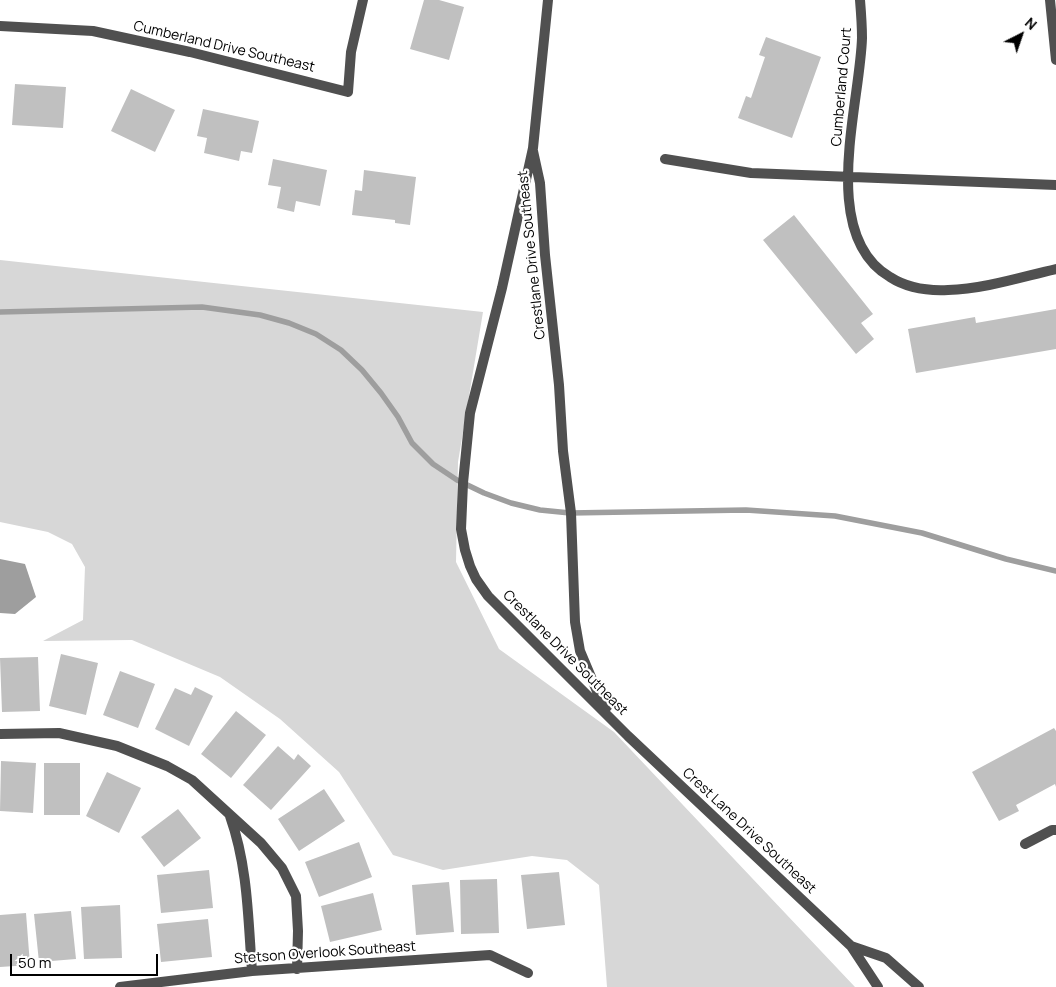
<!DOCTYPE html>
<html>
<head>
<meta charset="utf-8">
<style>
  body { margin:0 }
  #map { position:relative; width:1056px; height:987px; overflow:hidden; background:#fff; font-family:Manrope,sans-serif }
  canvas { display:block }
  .north { position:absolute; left:996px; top:10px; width:50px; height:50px; -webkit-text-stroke:4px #fff; paint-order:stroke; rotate:41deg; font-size:14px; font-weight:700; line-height:20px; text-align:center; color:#000 }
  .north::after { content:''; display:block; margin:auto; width:18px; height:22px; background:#000; clip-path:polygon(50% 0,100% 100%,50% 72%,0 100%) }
  .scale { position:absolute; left:10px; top:954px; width:148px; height:22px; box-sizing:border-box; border:2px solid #000; border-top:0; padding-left:6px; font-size:15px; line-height:18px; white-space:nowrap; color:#000; -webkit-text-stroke:4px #fff; paint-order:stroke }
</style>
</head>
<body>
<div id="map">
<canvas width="1056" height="987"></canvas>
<div class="north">N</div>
<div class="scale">50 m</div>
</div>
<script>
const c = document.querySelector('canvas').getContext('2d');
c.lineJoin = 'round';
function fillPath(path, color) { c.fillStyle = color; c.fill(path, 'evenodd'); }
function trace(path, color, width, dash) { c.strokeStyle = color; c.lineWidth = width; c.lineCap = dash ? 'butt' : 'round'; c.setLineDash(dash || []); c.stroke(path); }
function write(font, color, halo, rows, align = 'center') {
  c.font = font + ' Manrope,sans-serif'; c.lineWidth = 4.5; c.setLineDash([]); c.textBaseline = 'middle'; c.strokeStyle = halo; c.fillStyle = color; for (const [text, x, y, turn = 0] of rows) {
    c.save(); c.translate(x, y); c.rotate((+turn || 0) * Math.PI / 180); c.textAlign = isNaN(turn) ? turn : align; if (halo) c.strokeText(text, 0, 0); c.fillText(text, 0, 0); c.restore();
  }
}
fillPath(new Path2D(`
  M0,260l483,52 -25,150 -2,100 43,87 115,83 241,255h-248l-8,-102 -32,-25 -35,-4 -89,14 -50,-15 -54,-83 -59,-53 -60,-42 -88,-37 -89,1 40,-21 2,-53 -13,-23 -24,-12 -48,-10z`), '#d7d7d7');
fillPath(new Path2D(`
  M0,559l25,5 11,33 -21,17 -15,-1z`), '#9e9e9e');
trace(new Path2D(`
  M0,312l202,-5 58,8 29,8 27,11 25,16 21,20 19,23 17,24 14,26 21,21 24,16 27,13 27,10 29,7 30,3 176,-3 89,6 87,17 84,26 50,12`), '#9e9e9e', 5.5);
fillPath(new Path2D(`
  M424,0h15l25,7 -15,53 -39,-11z
  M766,37l55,20 -29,81 -54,-20 8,-22 5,2 14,-41 -6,-2z
  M15,84l51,3 -3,41 -51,-3z
  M131,89l44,21 -20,42 -44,-21z
  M203,109l56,12 -7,32 -11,-2 -2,10 -35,-8 3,-15 -10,-2z
  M273,159l54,11 -7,36 -24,-5 -2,11 -17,-4 4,-21 -13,-2z
  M364,170l52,7 -6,48 -15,-2v-3l-43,-5 3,-25 7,1z
  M794,215l79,99 -12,9 13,16 -18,15 -93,-114z
  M1056,309v40l-140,24 -8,-44 67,-12 1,6z
  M61,654l37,9 -12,52 -37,-9z
  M38,657l2,54 -38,1 -2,-54z
  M120,671l35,13 -17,44 -35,-13z
  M195,687l18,9 -24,50 -34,-17 20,-41 16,7z
  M236,711l30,24 -35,43 -30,-24z
  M1054,728l2,3v56l-1,-3 -39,21 3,6 -20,10 -27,-49z
  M278,746l16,14 4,-6 13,12 -40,44 -28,-25z
  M1,761l35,2 -3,50 -33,-2z
  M44,763h36v52h-36z
  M107,772l34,16 -22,45 -33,-17z
  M324,789l21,32 -46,30 -21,-32z
  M178,809l23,29 -37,29 -23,-30z
  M359,842l13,35 -53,20 -14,-35z
  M209,870l4,38 -52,5 -4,-38z
  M559,872l6,53 -38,4 -6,-54z
  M497,879l2,54 -38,1 -1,-54z
  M449,882l5,50 -38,3 -4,-50z
  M373,893l9,37 -52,12 -9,-36z
  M120,905l2,53 -38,1 -3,-52z
  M71,911l5,48 -37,3 -5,-48z
  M26,913l4,52 -30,2v-52z
  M208,919l4,38 -51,5 -4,-38z`), '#c0c0c0');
trace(new Path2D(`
  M548,0l-15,148 -31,140 -32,125 -7,70 -2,46 4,21 5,16 6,13 12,17 140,140 223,210 27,41
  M860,0c1,12 2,25 2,38 -2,67 -44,197 28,239 17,11 38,14 58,13 36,-1 73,-13 108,-21
  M1050,0l6,60
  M0,26l93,5 97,21 158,40 3,-40 12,-52
  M533,151l7,32 5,72 14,130 4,66 8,62 4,109 5,29 19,45 8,11
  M665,159l86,14 305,12
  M0,734l59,-1 58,13 50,20 25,14 69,63 21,25 14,28 2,35 -1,38
  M230,816c18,51 18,102 22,155
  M1025,844l27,-14h4
  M851,946l35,12 33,29
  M120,987l132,-16 238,-16 38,18`), '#505050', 10);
write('14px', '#000', '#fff', [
  ["Cumberland Drive Southeast",224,47,13],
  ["Cumberland Court",842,87,-85],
  ["Crestlane Drive Southeast",532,255,-96],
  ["Crestlane Drive Southeast",565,653,45],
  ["Crest Lane Drive Southeast",749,831,43],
  ["Stetson Overlook Southeast",325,953,-4]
]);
</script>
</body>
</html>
